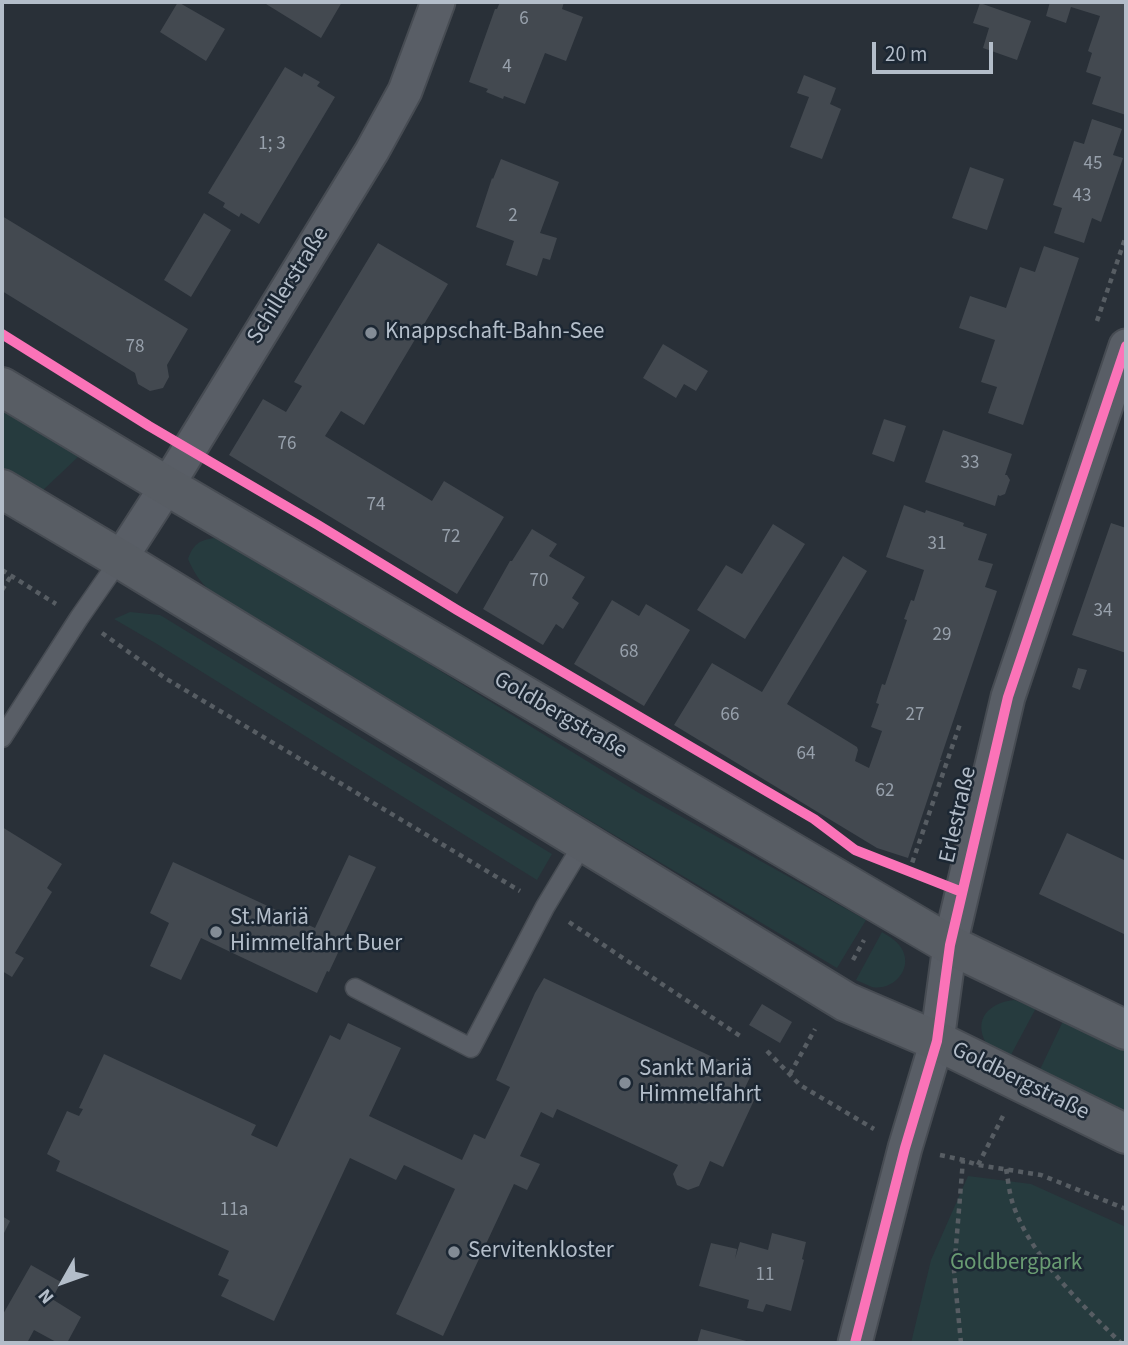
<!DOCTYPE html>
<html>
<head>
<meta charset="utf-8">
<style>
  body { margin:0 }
  #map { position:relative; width:1128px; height:1345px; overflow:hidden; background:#293038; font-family:"Source Sans 3",sans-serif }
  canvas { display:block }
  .frame { position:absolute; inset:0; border:4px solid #b3bdc9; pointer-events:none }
  .north { position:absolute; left:28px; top:1247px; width:70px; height:70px; -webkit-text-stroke:5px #1c2733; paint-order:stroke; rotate:230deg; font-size:19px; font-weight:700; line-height:28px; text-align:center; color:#b3bdc9 }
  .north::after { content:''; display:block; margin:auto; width:24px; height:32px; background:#b3bdc9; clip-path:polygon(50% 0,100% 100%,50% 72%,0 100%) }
  .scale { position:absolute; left:872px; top:42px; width:121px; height:32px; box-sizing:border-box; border:4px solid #b3bdc9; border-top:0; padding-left:9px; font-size:21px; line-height:24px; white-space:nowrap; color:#b3bdc9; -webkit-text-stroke:5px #1c2733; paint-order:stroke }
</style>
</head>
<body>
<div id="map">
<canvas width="1128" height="1345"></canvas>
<div class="frame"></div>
<div class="north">N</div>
<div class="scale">20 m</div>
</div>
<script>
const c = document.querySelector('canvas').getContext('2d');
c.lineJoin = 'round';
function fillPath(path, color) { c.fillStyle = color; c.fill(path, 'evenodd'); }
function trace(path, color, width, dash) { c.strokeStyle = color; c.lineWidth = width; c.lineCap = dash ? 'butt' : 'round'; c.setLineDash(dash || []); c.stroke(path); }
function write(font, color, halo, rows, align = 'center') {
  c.font = font + ' "Source Sans 3",sans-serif'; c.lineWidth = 5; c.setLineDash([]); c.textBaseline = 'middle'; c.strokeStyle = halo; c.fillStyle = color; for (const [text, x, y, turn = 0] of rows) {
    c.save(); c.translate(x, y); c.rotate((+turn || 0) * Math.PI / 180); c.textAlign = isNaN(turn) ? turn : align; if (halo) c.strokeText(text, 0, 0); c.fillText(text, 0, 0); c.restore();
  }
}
fillPath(new Path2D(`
  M2,409l77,47 -39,37 -38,-24z
  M214,538l16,7 77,44 332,204 227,127 -29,48 -613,-366c-18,-14 -27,-22 -36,-43 5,-14 11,-19 26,-21z
  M130,612l30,3 392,239 -15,26 -380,-236 -43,-25z
  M882,932c8,5 17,10 21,19 9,20 -11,40 -31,36 -5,-2 -11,-5 -16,-7z
  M1014,1000l22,8 -31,58c-7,-8 -17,-17 -21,-27 -10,-24 10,-37 30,-39z
  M1064,1019l62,30v74l-91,-43z
  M968,1176l63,8 95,43v116h-215l20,-83z`), '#263b3e');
fillPath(new Path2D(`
  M178,2l47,27 -19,32 -46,-29z
  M268,2h74l-21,36 -55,-34z
  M500,2h64l-2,7 21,8 -17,44 -21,-8 -20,51 -21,-8 -1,3 -17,-7 2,-3 -19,-7 26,-73h2z
  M1050,2h76v113l-34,-11 9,-27 -15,-5 6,-19 -4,-2 12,-35 -29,-9 -5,16 -20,-7z
  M980,3l51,18 -14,39 -34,-12 6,-20 -16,-5z
  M285,67l17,10 2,-4 16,9 -3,4 18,11 -76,127 -18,-11 -2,4 -16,-10 2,-4 -17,-10z
  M804,75l32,13 -6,16 11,5 -19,50 -32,-12 19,-50 -12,-4z
  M1092,119l30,10 -9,26 10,3 -22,64 -9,-4 -8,25 -30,-10 8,-25 -9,-3 21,-64 10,3z
  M501,159l58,23 -19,51 17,5 -7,22 -7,-2 -6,18 -31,-11 8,-24 -38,-14 16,-49 1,1z
  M970,167l34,12 -17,51 -35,-12z
  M204,213l27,17 -40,67 -27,-17z
  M2,216l186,113 -21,36 2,12 -6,11 -13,3 -12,-7 -3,-11 -133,-82z
  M378,243l70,41 -84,141 -23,-14 -16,25 107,65 12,-20 60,36 -47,77 -228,-139 34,-56 23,13 16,-26 -8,-4z
  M1044,246l35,12 -56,167 -35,-12 9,-26 -16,-5 14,-42 -36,-12 11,-32 36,12 14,-41 15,5z
  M663,344l45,27 -12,20 -12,-7 -8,14 -33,-20z
  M884,419l22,7 -12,36 -22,-8z
  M943,430l69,24 -7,21h2l3,5 -5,14 -5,2 -2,-1 -3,11 -70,-24z
  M904,505l21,8 1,-3 38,13 -1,3 24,8 -9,26 15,4 -8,23 12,4 -57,169h2l-2,2 -32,96 -31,-10 -203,-123 38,-62 50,29 81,-136 24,15 -80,133 70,43 1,3 -3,11 14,7 13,-37 -11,-4 8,-23 -3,-1 6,-19 3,1 22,-65 -3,-1 7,-19 3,1 10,-31 -38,-13z
  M1111,523l15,5v125l-54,-18z
  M773,524l32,20 -60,95 -48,-29 29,-45 16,9z
  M532,529l25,15 -8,12 36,21 -13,21 7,5 -16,26 -7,-5 -13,21 -60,-36 27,-48h2z
  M612,600l27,16 7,-12 44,26 -46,76 -70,-42z
  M1078,668l9,2 -7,20 -8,-3z
  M2,827l60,37 -15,24 5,4 -37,61 9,5 -12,19 -10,-6z
  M1067,833l59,28v74l-87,-41z
  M349,855l27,12 -35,74 2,1 -14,30 -2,-1 -10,22 -116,-55 -20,42 -31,-14 19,-43 -19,-10 23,-51 142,66z
  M544,978l207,97 -7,15 12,6 -33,71 -13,-6 -11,25 -11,4 -11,-5 -4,-11 5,-9 -121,-56 -4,9 -12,-6 -21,44 20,8 -13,26 -13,-6 -71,152 -47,-22 59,-125 -51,-24 -8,15 -46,-22 -76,163 -53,-25 8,-16 -11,-5 11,-24 -173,-80 4,-10 -13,-7 20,-43 12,5 4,-7 -4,-1 25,-54 152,71 -5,10 26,12 53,-112 10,5 8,-17 53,25 -32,68 93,44 12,-26 11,5 25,-52 -14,-7 39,-87z
  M762,1004l30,18 -12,21 -31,-18z
  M2,1216l8,5 -8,16z
  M772,1233l34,9 -4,17 2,1 -13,51 -25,-7 -3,8 -16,-4 2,-8 -50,-14 12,-43 26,6 -2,10 5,-17 28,8z
  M31,1265l30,17 -9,17 29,18 -14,26h-9l-24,-13 -7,13h-25v-27z
  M701,1329l49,13v1h-53z`), '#434950');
const lane = new Path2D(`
  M2,738l77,-120 41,-59
  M355,988l116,60 74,-141 39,-65`);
const street = new Path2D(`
  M120,559l47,-73 205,-335 33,-60 33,-89
  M855,1343l50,-195 32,-107 13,-96 58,-248 118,-351`);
const secondary = new Path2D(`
  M2,387l165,99 783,459 176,85
  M2,489l118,70 726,443 91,39 189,93`);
trace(lane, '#474c53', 21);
trace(street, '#474c53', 37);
trace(secondary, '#474c53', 42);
trace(new Path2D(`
  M1097,321l29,-85
  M2,570l54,34
  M2,590l9,-14
  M102,633l63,45 355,213
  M909,872l52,-151
  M569,922l171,114
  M853,960l11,-20
  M767,1051l33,34 74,44
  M790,1074l25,-45
  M940,1155l23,5 15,5 63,10 85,34
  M978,1165l25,-49
  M1006,1169c2,10 3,22 6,32 16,53 70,104 109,142
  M961,1343l-7,-72 9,-111`), '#575d63', 4.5, [5, 5]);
trace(lane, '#595e66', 18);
trace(street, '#595e66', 33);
trace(secondary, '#585d64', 38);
trace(new Path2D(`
  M2,334l147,92 169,99 139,85 357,209 41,31 107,42
  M855,1343l50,-195 32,-107 13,-96 58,-248 118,-351`), '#fb73b8', 10);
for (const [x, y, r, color] of [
  [371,333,7,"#838c96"],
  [216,932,7,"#838c96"],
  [625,1083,7,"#838c96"],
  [454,1252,7,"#838c96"]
]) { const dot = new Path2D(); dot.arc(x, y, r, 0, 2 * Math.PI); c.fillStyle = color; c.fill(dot); trace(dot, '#1c2733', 2.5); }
write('19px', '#97a0ab', null, [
  ["6",524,20],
  ["4",507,68],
  ["1; 3",272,145],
  ["45",1093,165],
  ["43",1082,197],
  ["2",513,217],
  ["78",135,348],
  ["76",287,445],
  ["33",970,464],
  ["74",376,506],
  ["72",451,538],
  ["31",937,545],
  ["70",539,582],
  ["34",1103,612],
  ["29",942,636],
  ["68",629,653],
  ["66",730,716],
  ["27",915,716],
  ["64",806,755],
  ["62",885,792],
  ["11a",234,1211],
  ["11",765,1276]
]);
write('23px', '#b3bdc9', '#1c2733', [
  ["Schillerstraße",289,286,-58],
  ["Goldbergstraße",560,716,30],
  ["Erlestraße",959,815,-77],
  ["Goldbergstraße",1020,1082,26]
]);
write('23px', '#b3bdc9', '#1c2733', [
  ["Knappschaft-Bahn-See",385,333],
  ["St.Mariä",230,919],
  ["Himmelfahrt Buer",230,945],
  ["Sankt Mariä",639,1070],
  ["Himmelfahrt",639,1096],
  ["Servitenkloster",468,1252]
], 'left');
write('23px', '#699b72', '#1c2733', [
  ["Goldbergpark",1016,1264]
]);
</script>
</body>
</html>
